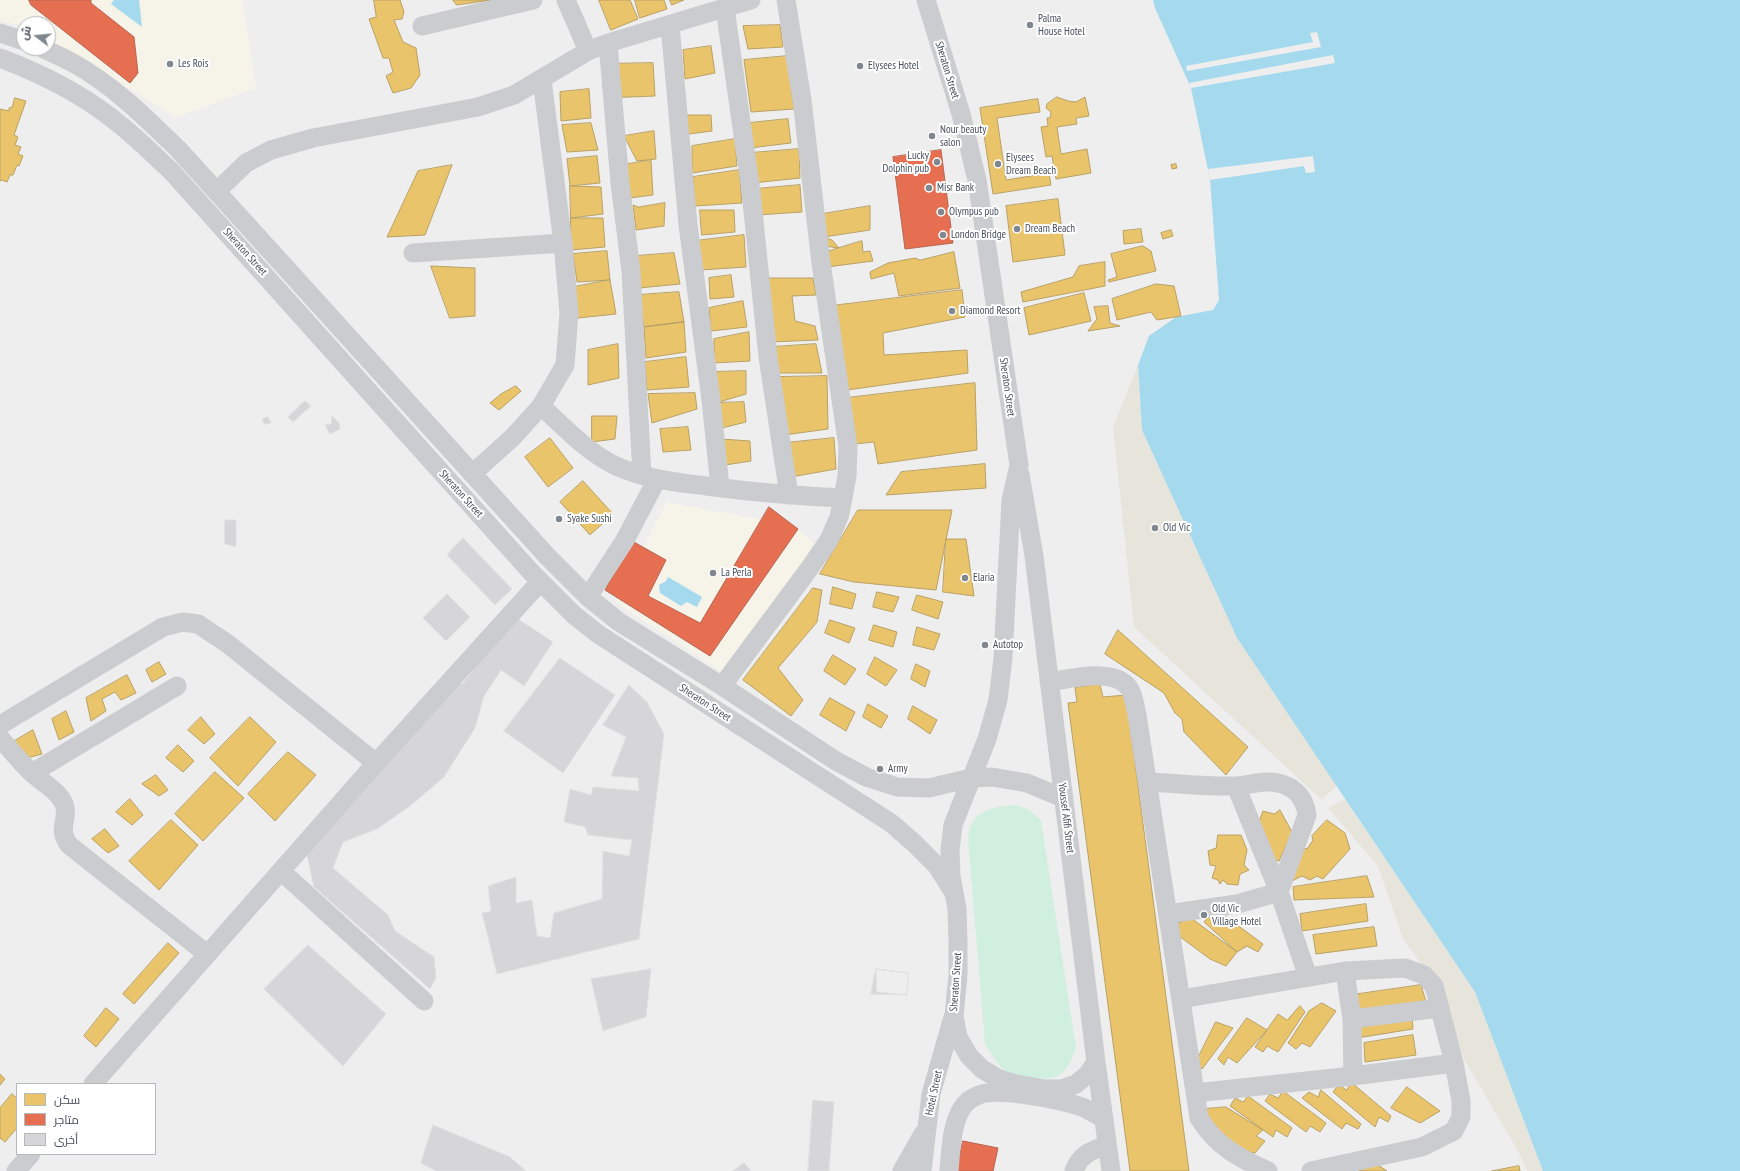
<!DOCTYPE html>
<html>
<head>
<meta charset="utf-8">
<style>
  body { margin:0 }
  #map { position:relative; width:1740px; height:1171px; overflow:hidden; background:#efeeee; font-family:"PT Sans Narrow",Cairo,sans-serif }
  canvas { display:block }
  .legend { position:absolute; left:16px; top:1083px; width:140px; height:72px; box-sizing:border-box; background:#fff; border:1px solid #b5b9bd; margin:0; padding:5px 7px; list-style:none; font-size:12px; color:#454f5b }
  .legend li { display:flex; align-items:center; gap:8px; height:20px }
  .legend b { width:20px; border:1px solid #b5b9bd }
  .north { position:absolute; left:16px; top:16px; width:40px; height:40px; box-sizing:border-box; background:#fff; border:1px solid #b5b9bd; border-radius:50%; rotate:286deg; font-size:11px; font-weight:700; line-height:16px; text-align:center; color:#454f5b }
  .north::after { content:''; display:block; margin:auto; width:14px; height:18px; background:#80878e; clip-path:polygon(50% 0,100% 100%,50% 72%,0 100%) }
</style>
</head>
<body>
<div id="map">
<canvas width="1740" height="1171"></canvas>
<ul class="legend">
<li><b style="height:11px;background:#e9c46a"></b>سكن</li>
<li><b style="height:11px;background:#e76f51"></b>متاجر</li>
<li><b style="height:11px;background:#d6d6d9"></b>أخرى</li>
</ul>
<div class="north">ش</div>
</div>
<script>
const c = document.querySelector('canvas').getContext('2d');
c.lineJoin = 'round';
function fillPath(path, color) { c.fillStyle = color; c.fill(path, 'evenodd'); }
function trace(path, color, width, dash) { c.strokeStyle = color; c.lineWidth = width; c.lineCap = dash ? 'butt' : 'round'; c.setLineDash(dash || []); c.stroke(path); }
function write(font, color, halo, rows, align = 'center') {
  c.font = font + ' "PT Sans Narrow",sans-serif'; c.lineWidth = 4; c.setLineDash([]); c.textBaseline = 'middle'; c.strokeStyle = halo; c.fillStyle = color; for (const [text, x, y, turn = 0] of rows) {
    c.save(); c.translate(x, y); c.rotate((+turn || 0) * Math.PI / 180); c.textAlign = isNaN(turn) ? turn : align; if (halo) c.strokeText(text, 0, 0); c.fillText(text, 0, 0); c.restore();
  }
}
fillPath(new Path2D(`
  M0,0h242l14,88 -80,29 -128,-77v-16h-24v2l-24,-5z
  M667,502l128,24 20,18 -90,130 -110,-72z`), '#f6f3e8');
fillPath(new Path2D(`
  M1015,805l13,4 13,11 35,228c-10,29 -19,34 -49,29 -8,-1 -19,-3 -26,-10 -6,-6 -11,-15 -16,-23l-17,-205c1,-5 2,-14 5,-18 10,-13 28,-15 42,-16z`), '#d1efdf');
fillPath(new Path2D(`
  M1138,365l4,65 95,208 100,147 -15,15 -188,-173 -21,-200z
  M1345,799l130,193 68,179h-16l-9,-20 -53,-90 -27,-74 -35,-48 -25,-73 -50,-58z`), '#e7e4dc');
fillPath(new Path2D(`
  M114,0h25l3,27 -31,-23z
  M1153,0h587v1171h-197l-68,-179 -238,-354 -95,-208 -4,-65 11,-29 27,-19 37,-7 6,-10 -9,-120 -19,-92 -36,-80z
  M668,577l34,20 -5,10 -10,-5 -6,4 -21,-13 -1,-8 7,-4z`), '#a5daee');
fillPath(new Path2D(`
  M1317,32l4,15 -134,24 -1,-5 127,-24 -3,-9z
  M1333,55l2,8 -144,25 -2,-5z
  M1313,156l2,16 -9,1 -2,-7 -94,14 -2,-11z`), '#efeeee');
const homes = new Path2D(`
  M374,0h26l4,12 -2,7 -8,1 9,22 13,6 4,27 -9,13 -18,5 -7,-17 7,-4 -4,-14h-6l-14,-39 7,-2z
  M453,0h38l-34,5z
  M599,0h31l8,19 -27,11z
  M635,0h29l3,9 -27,9z
  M670,0h14l-12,5z
  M780,25l3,22 -35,2 -5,-23z
  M711,46l4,27 -30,6 -2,-29z
  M787,56l7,53 -43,3 -7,-52z
  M653,63l2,33 -51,2 -2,-34z
  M589,89l2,29 -30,3 -1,-29z
  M1057,97l11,4 8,1 9,-5 4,19 -13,2 1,6 -20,3 4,27 26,-5 4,24 -35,6 -4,-23 -6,1 -5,-30 7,-1 -1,-8h3l1,-6 -5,-4 1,-4z
  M15,98l11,3 -12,34 4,2 -3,8 6,2 -3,7 5,2 -4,10 -2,-1 -4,10h-3l-3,7 -5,-2 -2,1v-72l9,2v-3l3,-1z
  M1038,99l2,13 -43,6 9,62 43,-7 2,12 -58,9 -13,-86z
  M687,115h24l1,16 -23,3z
  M788,119l3,24 -41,5 -1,-25z
  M591,123l7,27 -31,2 -5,-27z
  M654,131l2,28 -19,2 -13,-25z
  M735,139l2,27 -45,7v-27z
  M799,149l1,29 -47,5 -2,-30z
  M597,156l3,27 -30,3 -3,-27z
  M651,160l2,35 -31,4 -4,-33z
  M1176,164l1,4 -5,1 -1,-4z
  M452,165l-27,70 -38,2 31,-66z
  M739,170l3,33 -47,3 -2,-29z
  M800,185l2,27 -45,3 -2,-26z
  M570,186l31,1 2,27 -32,4z
  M1058,199l7,56 -52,7 -7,-56z
  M665,203l-1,23 -28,4 -3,-25 5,2z
  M870,206v24l-46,7 -1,-23z
  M700,210h34l1,22 -33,3z
  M571,218h32l2,29 -34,3z
  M1141,229l2,13 -19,2 -1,-13z
  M1171,230l2,6 -10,3 -2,-6z
  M744,235l2,32 -45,3 -6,-29z
  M824,237l8,3 7,8 -15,-2z
  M862,241l1,11 7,-1 3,10 -46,6 -4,-14z
  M1143,246l8,5 5,20 -47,11 -1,-2 9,-3 -6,-23z
  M607,251l3,29 -33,2 -4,-28z
  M954,252l6,36 -61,8 -5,-23 -23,6 -1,-7 18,-9 27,-5 5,2z
  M674,253l6,31 -41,4 -3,-32z
  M1105,262v24l-82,16 -2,-10 52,-15 6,-11z
  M431,266l44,2v48l-25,2z
  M731,275l3,22 -24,2 -1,-21z
  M765,278h48l3,17 -24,1 3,25 20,5 3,14 -47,2z
  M610,280l6,34 -38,4 -4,-31z
  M1156,284l18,2 7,30 -24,4 -6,-8 -34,8 -5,-21z
  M962,290l3,27 -82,16 1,22 83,-5 1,23 -128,18 -9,-85z
  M679,292l5,30 -40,5 -6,-32z
  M1084,293l7,28 -62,14 -5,-27z
  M743,301l4,26 -36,4 -2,-23z
  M1108,306l2,17 10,3 -32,5 9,-12 -3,-12z
  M684,322l2,30 -40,6 -2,-31z
  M749,332l1,29 -36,2v-24z
  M618,344l1,34 -31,7v-35z
  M816,344l6,29h-47l-2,-26z
  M686,357l3,30 -42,3 -2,-28z
  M746,371v23l-30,9 -2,-31z
  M827,376l1,53 -44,6 -6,-58z
  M975,383l2,67 -99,14 -4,-22 -20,2 -8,-46z
  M516,386l5,5 -22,19 -9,-7 11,-9z
  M695,393l2,16 -45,14 -4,-29z
  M744,402l2,20 -24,6 -6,-25z
  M592,416h25l-2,23 -23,3z
  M688,427l3,23 -28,2 -3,-23z
  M550,438l23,30 -25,19 -23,-30z
  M834,438l2,31 -45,8 -6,-34z
  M721,439l29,2 1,20 -26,4z
  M985,464l1,24 -100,7 15,-23z
  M583,481l30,33 -23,21 -30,-33z
  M858,510h94l-16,80 -82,-8 -34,-8z
  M946,539h20l8,57 -31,-4z
  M833,587l23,7 -4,15 -22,-5z
  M813,588l9,2 -5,32 -39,46 25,32 -12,16 -48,-36z
  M877,592l22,5 -6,15 -20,-5z
  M917,595l26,7 -5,17 -26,-9z
  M830,620l25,8 -6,15 -24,-10z
  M874,625l23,7 -4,15 -24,-7z
  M917,627l23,7 -6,16 -21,-5z
  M1118,630l130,117 -22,28 -42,-43 -2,-13 -7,-6 -11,-20 -59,-39z
  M833,655l23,14 -11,16 -21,-14z
  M875,657l22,13 -11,16 -19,-12z
  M159,662l7,12 -14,8 -6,-12z
  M916,664l14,7 -5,16 -14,-8z
  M127,675l9,18 -15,7 -6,-8 -13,7 4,12 -15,10 -5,-23z
  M1100,684l3,13 23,-2 63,476h-59l-62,-468 9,-1 -2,-14z
  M830,698l25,14 -9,19 -26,-16z
  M868,704l20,12 -7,12 -18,-11z
  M913,706l24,14 -7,14 -22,-15z
  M66,711l8,21 -15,8 -7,-21z
  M201,717l14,17 -11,10 -16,-14z
  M250,717l26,25 -38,44 -28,-28z
  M33,730l9,24 -15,4 -6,-10 -5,1 -3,-7z
  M178,745l16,16 -11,11 -17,-14z
  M288,752l28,23 -41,46 -27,-27z
  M215,772l29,26 -41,43 -28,-27z
  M156,775l12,15 -9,6 -17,-12z
  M130,799l13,16 -11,10 -16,-13z
  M1280,810l12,22 -13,29 -14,-3 -12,-20 10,-27 11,3z
  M171,820l27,25 -39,45 -30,-29z
  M1327,820l18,13 5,16 -27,30 -6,-3 -7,4 -8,-4 -12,6 11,-35 6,2 6,-9 -1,-4z
  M105,829l14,17 -11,7 -16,-14z
  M1218,835h23l6,15 -3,15 5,5 -9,4 -2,11 -11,-1 -4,-4 -3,4 -2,-4 -6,-2 4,-12 -6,-1 -2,-14 8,-3z
  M1367,876l7,21 -80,3 -1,-13z
  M1366,904l2,17 -66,10 -2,-17z
  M1221,913l42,31 -5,8 -11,-6 -10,6 -33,-30 6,-7 6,5z
  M1187,915l50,37 -11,14 -16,-7 -31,-23 -4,-12 6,-2z
  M1374,927l3,19 -61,8 -3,-19z
  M168,943l11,10 -45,51 -11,-10z
  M1421,985l6,20 -72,9 -3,-19z
  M1322,1003l14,8 -26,36 -8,-4 -6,6 -8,-6 21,-32z
  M1300,1006l5,6 -27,40 -11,-6 -4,6 -8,-5 23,-33 9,6z
  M106,1008l13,11 -23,28 -12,-11z
  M1412,1014l1,15 -56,9 -2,-16z
  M1247,1018l20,12 -30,33 -9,-6 -4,8 -6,-6z
  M1216,1022l17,6 -31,41 -7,-5z
  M1413,1035l3,20 -51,7 -1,-19z
  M0,1074l5,5 -5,6z
  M1352,1083l39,33 -3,6 -9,-5 -4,10 -42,-35 6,-8 7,6z
  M1407,1087l33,24 -20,12 -29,-15z
  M1321,1090l40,34 -3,5 -12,-6 -4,6 -40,-31 7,-6 9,5z
  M1283,1091l43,32 -6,9 -10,-6 -4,6 -41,-31 5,-7 8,4z
  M12,1094l5,4v30l-12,14 -5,-4v-30z
  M1248,1096l44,32 -5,9 -11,-7 -3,7 -43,-31 5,-8 8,4z
  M1226,1107l37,23 -7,6 9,5 -10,12h-12l-31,-21 -8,-23z
  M1372,1161l15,10h-29l5,-1z
  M1519,1166l1,5h-28z`);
fillPath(homes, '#e9c46a');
trace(homes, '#b8a166', 1);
const shops = new Path2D(`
  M29,0h62v3l43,34 4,36 -8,10 -99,-78z
  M941,150l12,93 -48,6 -12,-92z
  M769,507l29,22 -88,127 -105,-66 27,-49 34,19 -18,36 52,27z
  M963,1141l35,7 -5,23h-36z`);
fillPath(shops, '#e76f51');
trace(shops, '#b66554', 1);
const building = new Path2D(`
  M305,401l6,5 -18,16 -5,-5z
  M332,416l7,7 1,6 -10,5 -5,-9 6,-1z
  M268,417l3,6 -7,1 -2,-5z
  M225,520h11v27l-11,-3z
  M463,538l49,51 -17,16 -48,-50z
  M447,594l23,23 -24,24 -23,-23z
  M515,617l38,25 -29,44 -23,-16 -17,26 -9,32 -31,49 -34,29 -33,23 -34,13 -10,26 55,47 7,16 39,26 2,21 -6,11 -116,-102 -8,-36 150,-170 6,3z
  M560,658l55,37 -52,78 -59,-42z
  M629,685l18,17 17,32 -25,205 -142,35 -15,-61 9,-2 -3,-25 28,-9v26l16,-3 5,36 13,2 4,-25 48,-14 1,-48 26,5 3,-16 -44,-5 -3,-8 -21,-5 6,-33 21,6 2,-8 46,4 -1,-13 -27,-2 15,-39 -23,-12z
  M308,945l78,69 -43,52 -79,-77z
  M651,969l-5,48 -43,14 -12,-52z
  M876,969l32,4 -1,22 -30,-3z
  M876,969l32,4 -1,22 -36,-1z
  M813,1100l21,2 -5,69h-21z
  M433,1125l77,32 16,14h-90l-15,-8z
  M744,1163l7,8h-18z`);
fillPath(building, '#d6d6d9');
trace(building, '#e0e0e1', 1);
trace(new Path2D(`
  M566,0l22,51
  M926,0l35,114 16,66 42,285 -8,35 -8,158 -5,42 -11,39 -34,86 -3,25 1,26 6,33 1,33v33l-4,41 4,21 11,19 13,13 15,9 15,5 32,6h18l14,-5 12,-10 8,-12
  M725,8l26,184 17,165 21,138
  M670,25l18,200 23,175 9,87
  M422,26l111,-26
  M0,33l24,8
  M608,43l12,140 11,88 11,204
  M42,48c11,5 22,10 33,16 39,22 71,54 103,85l369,407 41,41 31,25 103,64 114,75 30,16 31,10 32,1 42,-10 21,-1 35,6 36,15
  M0,58c45,17 88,39 124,70 17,14 32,29 48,44l359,400 43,43 24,19 293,189 23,20 23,23 17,27
  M217,191l29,-28 25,-13 42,-12 165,-31 36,-12 74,-44 20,-8 143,-43
  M413,253l150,-10
  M541,406c23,21 45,45 73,59 29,14 61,17 92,21 46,6 91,10 137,12
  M472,474l41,-37 28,-31 24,-41 4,-52 -6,-70 -21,-163
  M1020,474l14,82 62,506 15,109
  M588,597l37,-57 32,-61
  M1049,682c21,-3 66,-15 80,6 5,7 6,19 8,27l62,403c17,28 40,40 69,53
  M722,686l87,-117 20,-29 10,-23 4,-19 4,-22 1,-29 -27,-184 -19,-163 -16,-100
  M0,725l163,-98 20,-5 15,2 30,20 148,119
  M0,738c11,12 21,25 33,36 10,9 26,17 31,30 6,16 -8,23 5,41l138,109
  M32,773l145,-87
  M1147,782c29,1 60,5 89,4 15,-1 30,-7 46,-2 15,5 23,15 25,31l-28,77
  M1236,786l43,106 29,85
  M281,871l143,130
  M1168,914l69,-10 42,-12
  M1345,971l7,48 1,57
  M1181,999l164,-28 60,-3 19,7 10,11 20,77 -101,13 -158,17
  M1352,1019l88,-11
  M93,1084l283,-321 164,-181
  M16,1171l15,-17
  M902,1171l21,-37
  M922,1171l9,-77 22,-77
  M949,1171c2,-21 2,-55 19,-70 3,-2 8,-5 11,-6 20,-8 82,5 103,12 7,3 15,8 22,12
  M1074,1171c6,-17 17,-20 33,-26
  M1311,1171l111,-24 32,-16 7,-14v-16l-7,-38`), '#cacccf', 19);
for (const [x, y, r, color] of [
  [1030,25,4,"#80878e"],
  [170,64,4,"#80878e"],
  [860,66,4,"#80878e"],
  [932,136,4,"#80878e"],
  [937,162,4,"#80878e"],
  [998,164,4,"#80878e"],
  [929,188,4,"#80878e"],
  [941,212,4,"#80878e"],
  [1017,229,4,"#80878e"],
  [943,235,4,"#80878e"],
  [952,311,4,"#80878e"],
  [559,519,4,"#80878e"],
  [1155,528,4,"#80878e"],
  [713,573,4,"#80878e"],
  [965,578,4,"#80878e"],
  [985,645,4,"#80878e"],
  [880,769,4,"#80878e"],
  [1204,915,4,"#80878e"]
]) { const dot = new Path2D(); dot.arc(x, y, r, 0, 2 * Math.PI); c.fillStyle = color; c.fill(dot); trace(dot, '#fff', 1.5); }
write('11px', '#454f5b', '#fff', [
  ["Palma",1038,19],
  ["House Hotel",1038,32],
  ["Les Rois",178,64],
  ["Elysees Hotel",868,66],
  ["Nour beauty",940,130],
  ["salon",940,143],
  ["Lucky",929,156,"right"],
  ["Dolphin pub",929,169,"right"],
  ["Elysees",1006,158],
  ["Dream Beach",1006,171],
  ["Misr Bank",937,188],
  ["Olympus pub",949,212],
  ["Dream Beach",1025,229],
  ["London Bridge",951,235],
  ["Diamond Resort",960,311],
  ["Syake Sushi",567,519],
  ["Old Vic",1163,528],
  ["La Perla",721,573],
  ["Elaria",973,578],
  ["Autotop",993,645],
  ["Army",888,769],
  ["Old Vic",1212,909],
  ["Village Hotel",1212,922]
], 'left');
write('11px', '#454f5b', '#fff', [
  ["Sheraton Street",947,70,73],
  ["Sheraton Street",245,252,48],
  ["Sheraton Street",1007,387,82],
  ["Sheraton Street",461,494,48],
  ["Sheraton Street",705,703,33],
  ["Youssef Afifi Street",1066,818,83],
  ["Sheraton Street",956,982,-86],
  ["Hotel Street",934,1093,-78]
]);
</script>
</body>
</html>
